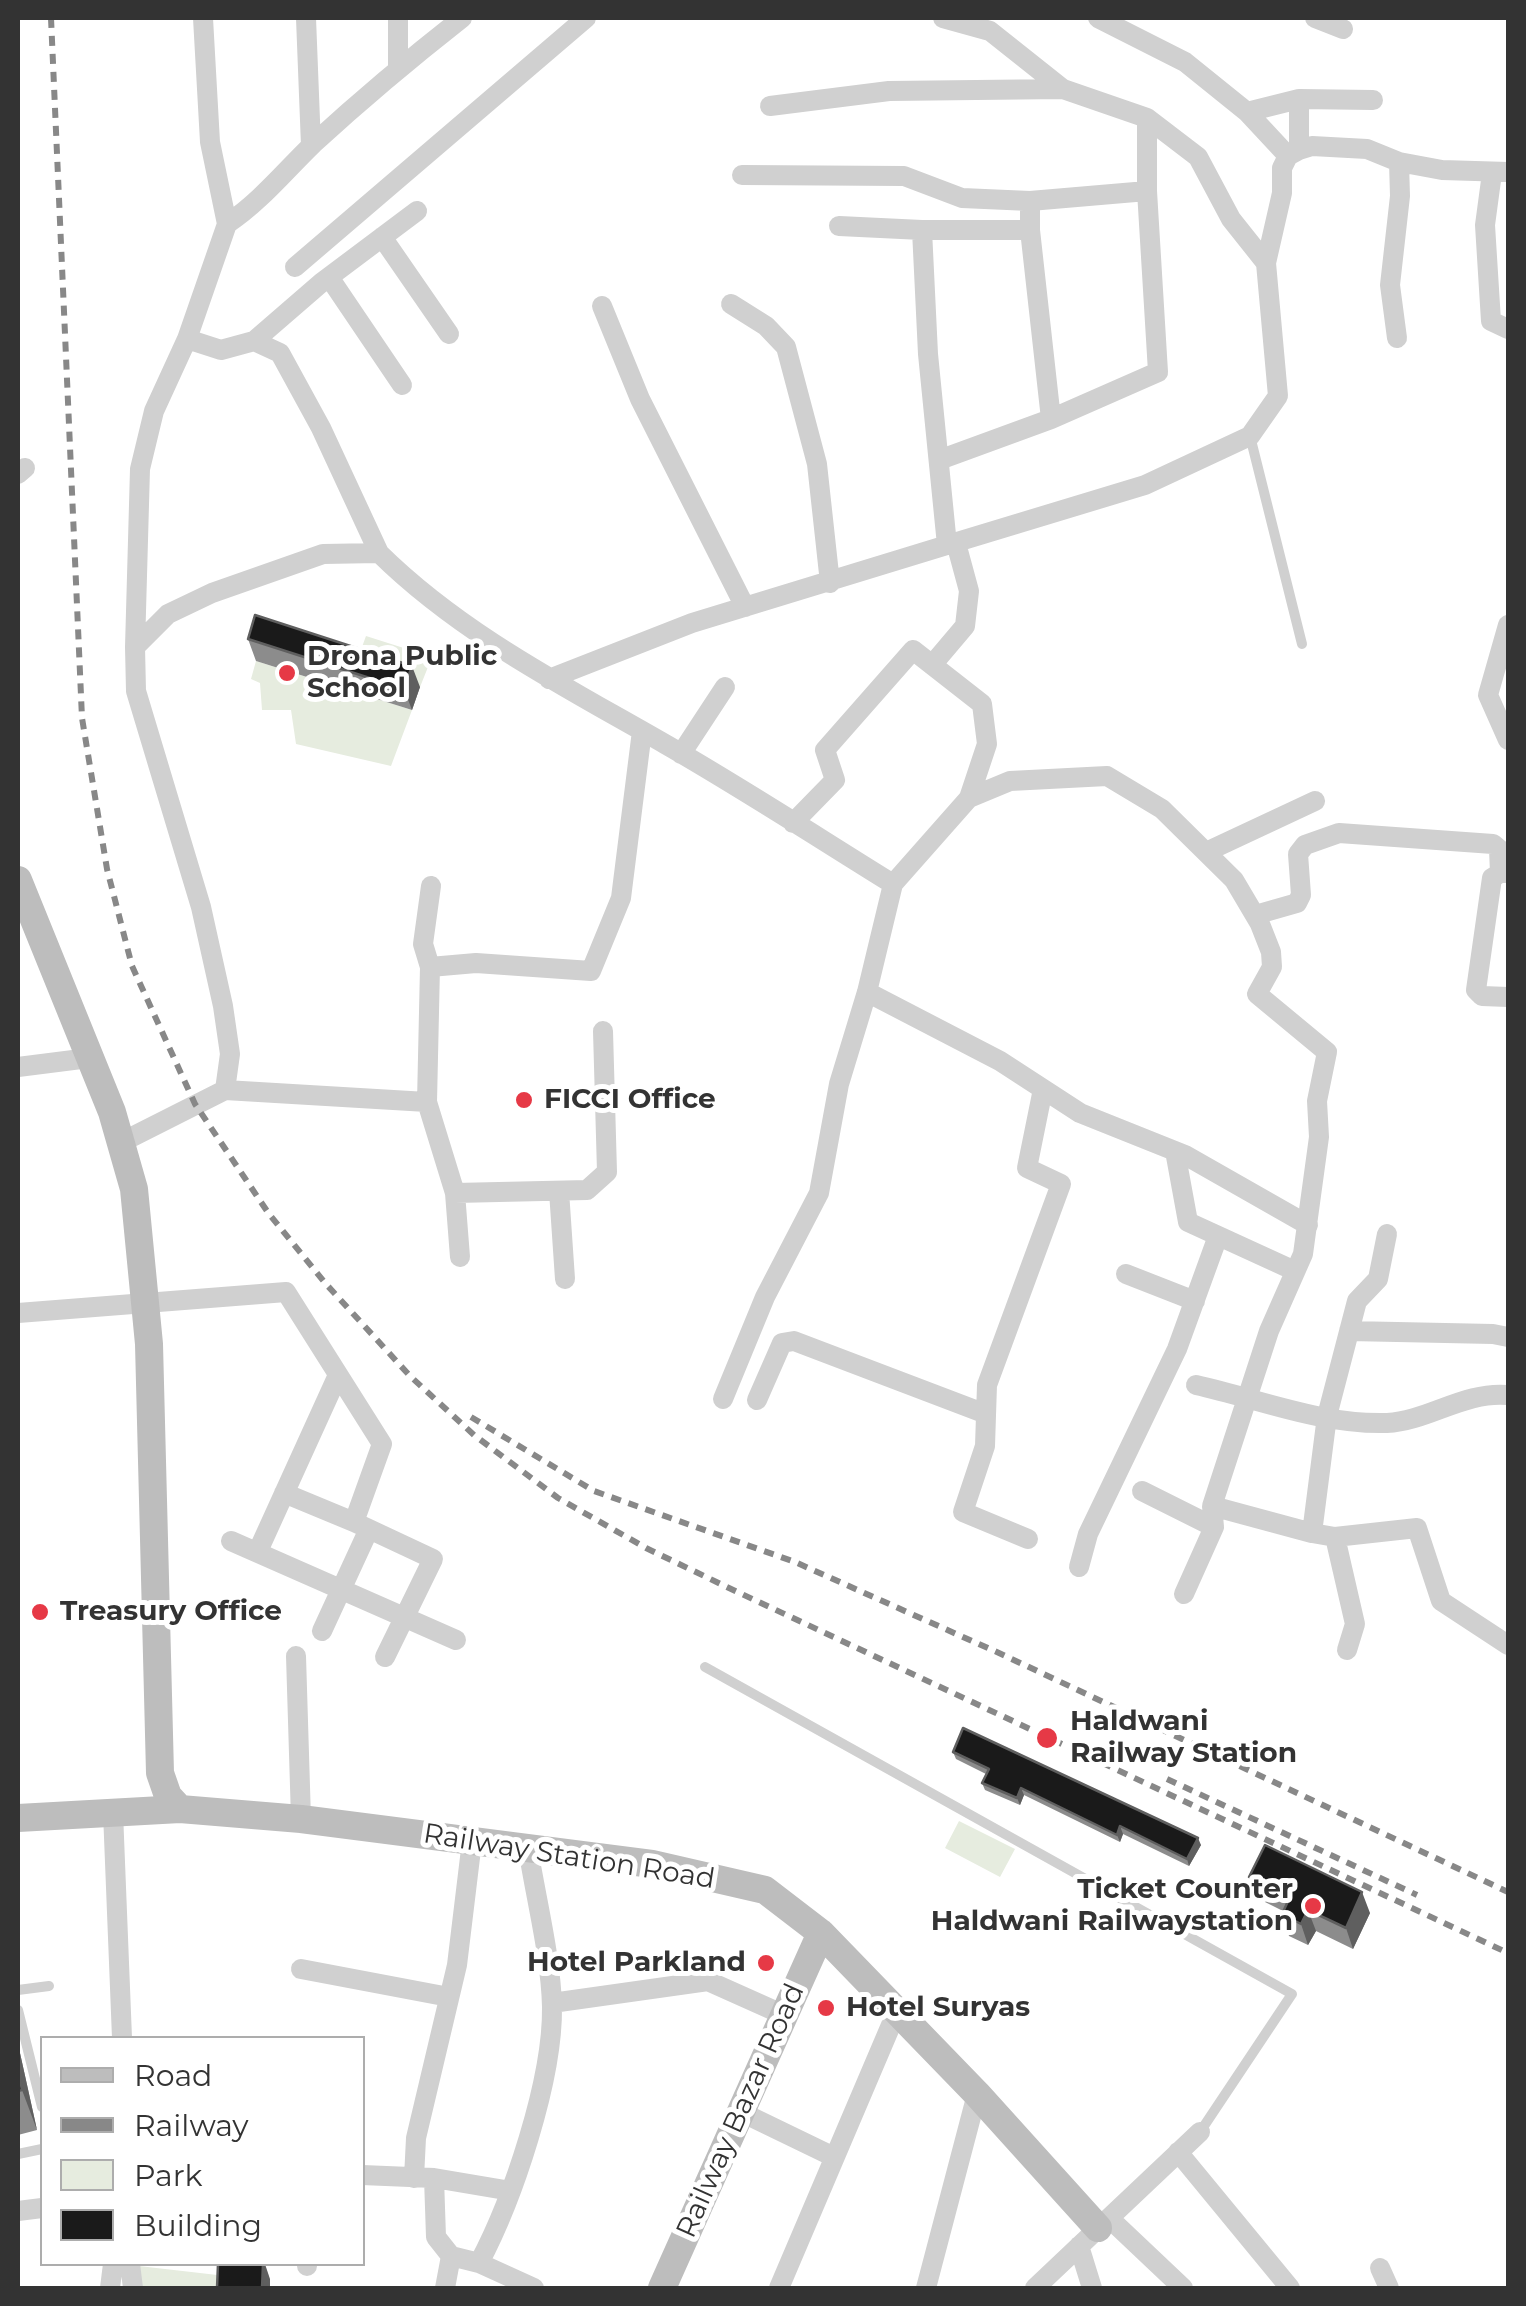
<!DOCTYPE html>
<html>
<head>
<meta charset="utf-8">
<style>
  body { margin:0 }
  #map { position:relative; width:1526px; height:2306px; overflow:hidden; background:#fff; font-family:Montserrat,sans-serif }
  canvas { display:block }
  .frame { position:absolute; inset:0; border:20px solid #333; pointer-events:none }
  .legend { position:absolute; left:40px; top:2036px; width:325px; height:230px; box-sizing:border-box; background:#fff; border:2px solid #adadad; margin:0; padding:12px 18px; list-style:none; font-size:30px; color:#333 }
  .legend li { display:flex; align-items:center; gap:20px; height:50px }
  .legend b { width:50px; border:2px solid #adadad }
</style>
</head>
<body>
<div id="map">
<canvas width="1526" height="2306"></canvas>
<div class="frame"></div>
<ul class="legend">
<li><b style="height:12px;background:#bdbdbd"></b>Road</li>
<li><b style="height:12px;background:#888"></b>Railway</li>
<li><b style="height:28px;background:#e6ecdf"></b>Park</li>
<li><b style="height:28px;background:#1a1a1a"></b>Building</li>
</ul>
</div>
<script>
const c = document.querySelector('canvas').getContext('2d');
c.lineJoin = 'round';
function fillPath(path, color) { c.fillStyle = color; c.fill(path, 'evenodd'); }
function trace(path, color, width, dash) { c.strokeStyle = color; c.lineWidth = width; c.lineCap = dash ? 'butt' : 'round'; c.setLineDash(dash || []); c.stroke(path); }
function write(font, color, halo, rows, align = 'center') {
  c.font = font + ' Montserrat,sans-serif'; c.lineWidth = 10; c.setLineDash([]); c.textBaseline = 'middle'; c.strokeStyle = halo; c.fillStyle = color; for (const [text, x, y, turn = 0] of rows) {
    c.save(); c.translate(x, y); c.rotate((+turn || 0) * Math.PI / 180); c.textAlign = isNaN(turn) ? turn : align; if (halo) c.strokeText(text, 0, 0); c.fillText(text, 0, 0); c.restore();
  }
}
fillPath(new Path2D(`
  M366,636l66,21 -12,30 -65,-21z
  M256,661l156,49 -21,56 -95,-22 -5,-34h-29l-2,-27 -9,-4z
  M959,1821l56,28 -15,28 -55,-29z
  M139,2266l87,10 -1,12h-83z`), '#e6ecdf');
trace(new Path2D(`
  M1250,436l52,208
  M705,1667l587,327 -92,138
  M18,1990l31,-4
  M18,2010l24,97
  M18,2154l24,-5`), '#d0d0d0', 10);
trace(new Path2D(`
  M306,18l5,128
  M1098,18l87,44 62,50 41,44
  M1315,18l28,11
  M398,69v-51
  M770,106l119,-15 174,-2
  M1247,112l52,-13 74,1
  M1299,150v-51
  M1492,173l-7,52 6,96 17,8
  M742,175l162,1 58,22 68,3
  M227,224c33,-22 58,-53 86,-80 48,-44 98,-86 149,-126
  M839,226l83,4
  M1030,230l21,189
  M382,237l67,97
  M1266,263l16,-70v-25l6,-12 11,-6 13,-4 55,3 32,13 43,8 66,2
  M295,267l291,-249
  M329,277l73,108
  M731,304l35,22 20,21 31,117 13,119
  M602,306l38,93 105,208
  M1397,338l-7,-53 10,-89 -1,-34
  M187,339l34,11 33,-9 26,12 41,75 58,125
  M254,341l67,-58 96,-72
  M939,460l112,-41 107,-47 -11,-181
  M18,474l7,-6
  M947,545l198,-60 105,-49 28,-40 -12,-133 -35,-44 -33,-62 -51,-39
  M1508,625l-20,70 20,45
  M135,647l33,-33 44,-21 111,-39 56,-1c82,81 187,134 286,191 77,44 152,93 228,140l76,-86 41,-17 97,-5 55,33 72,71 26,44 11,28 1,15 -15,27 70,58 -10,49 2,36 -16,117 -34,77 -57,175 100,27 15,-117 30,-115 21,-22 9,-45
  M932,665l33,-39 4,-35 -13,-48
  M549,679l143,-56 255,-78 -19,-191 -6,-124h108v-29l117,-10v-73l-84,-29 -73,-58 -47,-13
  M681,754l44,-67
  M793,823l42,-43 -10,-30 88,-100 69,54 5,40 -18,54
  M1206,852l109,-51
  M1508,873h-8l-8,5 -16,112 6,6 26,1
  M1255,915l42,-12 4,-8 -3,-41 7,-9 34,-12 154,11 6,5 1,24
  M430,967l-7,-23 8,-58
  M867,992l133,69 80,52 105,42 123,70
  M603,1031l4,141 -20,18 -132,3 -28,-91 3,-135 46,-4 115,8 30,-73 21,-167
  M18,1067l71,-9
  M225,1090l202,12
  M122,1142l103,-52 5,-36 -7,-48 -22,-99 -65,-216 -1,-44 5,-178 14,-58 33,-72 40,-115 -17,-82 -7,-124
  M1175,1151l13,71 107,49
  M559,1191l6,88
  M455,1193l5,64
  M1126,1274l69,27
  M18,1313l268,-21 96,152 -28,78
  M1349,1331l144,3 15,3
  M1196,1385c63,14 126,40 191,38 41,-2 77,-32 121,-28
  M723,1399l42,-102 54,-104 20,-109 28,-92 26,-108
  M757,1400l25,-57 12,-2 192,73
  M1142,1491l72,36
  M284,1493l70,29 79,37 -48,98
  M1312,1533l23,4 82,-9 24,73 67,44
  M1335,1537l20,87 -8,26
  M1028,1539l-65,-27 22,-66 2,-61 74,-201 -34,-16 16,-79
  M231,1541l225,99
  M258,1551l80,-176
  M1079,1567l9,-33 89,-185 41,-113
  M1184,1594l30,-67 -2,-21
  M322,1631l47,-102
  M296,1656l5,163
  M113,1812l9,226
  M301,1969l148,28
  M552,2003l156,-22 76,34
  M741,2112l93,45
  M1178,2152l112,136
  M362,2175l72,3 77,13
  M414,2178l2,-40 41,-173 15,-124
  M434,2178l2,59 15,19
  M18,2211l24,-3
  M1109,2218l74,70
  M1079,2246l13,42
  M479,2263l55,25
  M130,2264l3,24
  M307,2266v-2
  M1380,2268l9,20
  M110,2288l3,-24
  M445,2288l6,-32 28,7c34,-64 74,-183 73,-256 -1,-50 -16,-108 -24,-159
  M779,2288l118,-277
  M926,2288l51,-194
  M1035,2288l165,-156`), '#d0d0d0', 20);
trace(new Path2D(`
  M18,880l94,232 22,77 15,155 11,429 8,23 12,13
  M18,1818l162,-9 121,10 351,45 113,26 56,43 156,161 121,134
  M662,2288l159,-355`), '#bdbdbd', 28);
trace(new Path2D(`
  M51,18l31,700 25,151 25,97 63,138 74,110 57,70 84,92 64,59 84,63 88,50 83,40 779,365
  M471,1417l123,74 201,71 204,91 509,239
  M1167,1779l250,116`), '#888', 6, [10, 8]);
fillPath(new Path2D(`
  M248,639l172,48 -8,23 -156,-49z
  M953,1752l248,93 -12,21 -66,-32 -3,8 -96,-47 -4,10 -35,-15 -3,-7 4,-9 -30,-15z
  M1249,1877l121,36 -17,36 -37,-18 -8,14 -19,-9 -7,-22 1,-3 -26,-13z
  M18,2044l19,86 -19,5z`), '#8c8c8c');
fillPath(new Path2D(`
  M412,666l8,21 -8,23 -8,-21z
  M1021,1788l3,7 -4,10 -3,-7z
  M1120,1826l3,8 -3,8 -3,-7z
  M1198,1838l3,7 -12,21 -2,-7z
  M1362,1892l8,21 -17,36 -7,-21z
  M1308,1910l8,21 -8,14 -7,-21z
  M18,2044l19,86 -15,-40 -4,-22z
  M263,2264h2l5,15v9h-8z`), '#5f5f5f');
const building = new Path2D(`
  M255,615l157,51 -8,23 -156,-50z
  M963,1728l235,110 -11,21 -67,-33 -3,9 -96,-47 -4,10 -35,-15 7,-14 -36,-17z
  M1265,1845l97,47 -16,36 -38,-18 -7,14 -19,-10 8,-17 -41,-20z
  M18,2068l4,22 -4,1z
  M218,2264h45l-1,24h-45z`);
fillPath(building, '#1a1a1a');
trace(building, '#5f5f5f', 2.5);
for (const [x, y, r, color] of [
  [287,673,10,"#e63946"],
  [524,1100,10,"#e63946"],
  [40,1612,10,"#e63946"],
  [1047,1738,12,"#e63946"],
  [1313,1906,10,"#e63946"],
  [766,1963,10,"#e63946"],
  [826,2008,10,"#e63946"]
]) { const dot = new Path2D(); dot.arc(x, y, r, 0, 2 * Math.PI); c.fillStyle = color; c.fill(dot); trace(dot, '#fff', 4); }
write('bold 28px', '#333', '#fff', [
  ["Drona Public",307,657],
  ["School",307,689],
  ["FICCI Office",544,1100],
  ["Treasury Office",60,1612],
  ["Haldwani",1070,1722],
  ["Railway Station",1070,1754],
  ["Ticket Counter",1293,1890,"right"],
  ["Haldwani Railwaystation",1293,1922,"right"],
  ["Hotel Parkland",746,1963,"right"],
  ["Hotel Suryas",846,2008]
], 'left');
write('28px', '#333', '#fff', [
  ["Railway Station Road",569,1857,9],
  ["Railway Bazar Road",741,2111,-66]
]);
</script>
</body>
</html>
